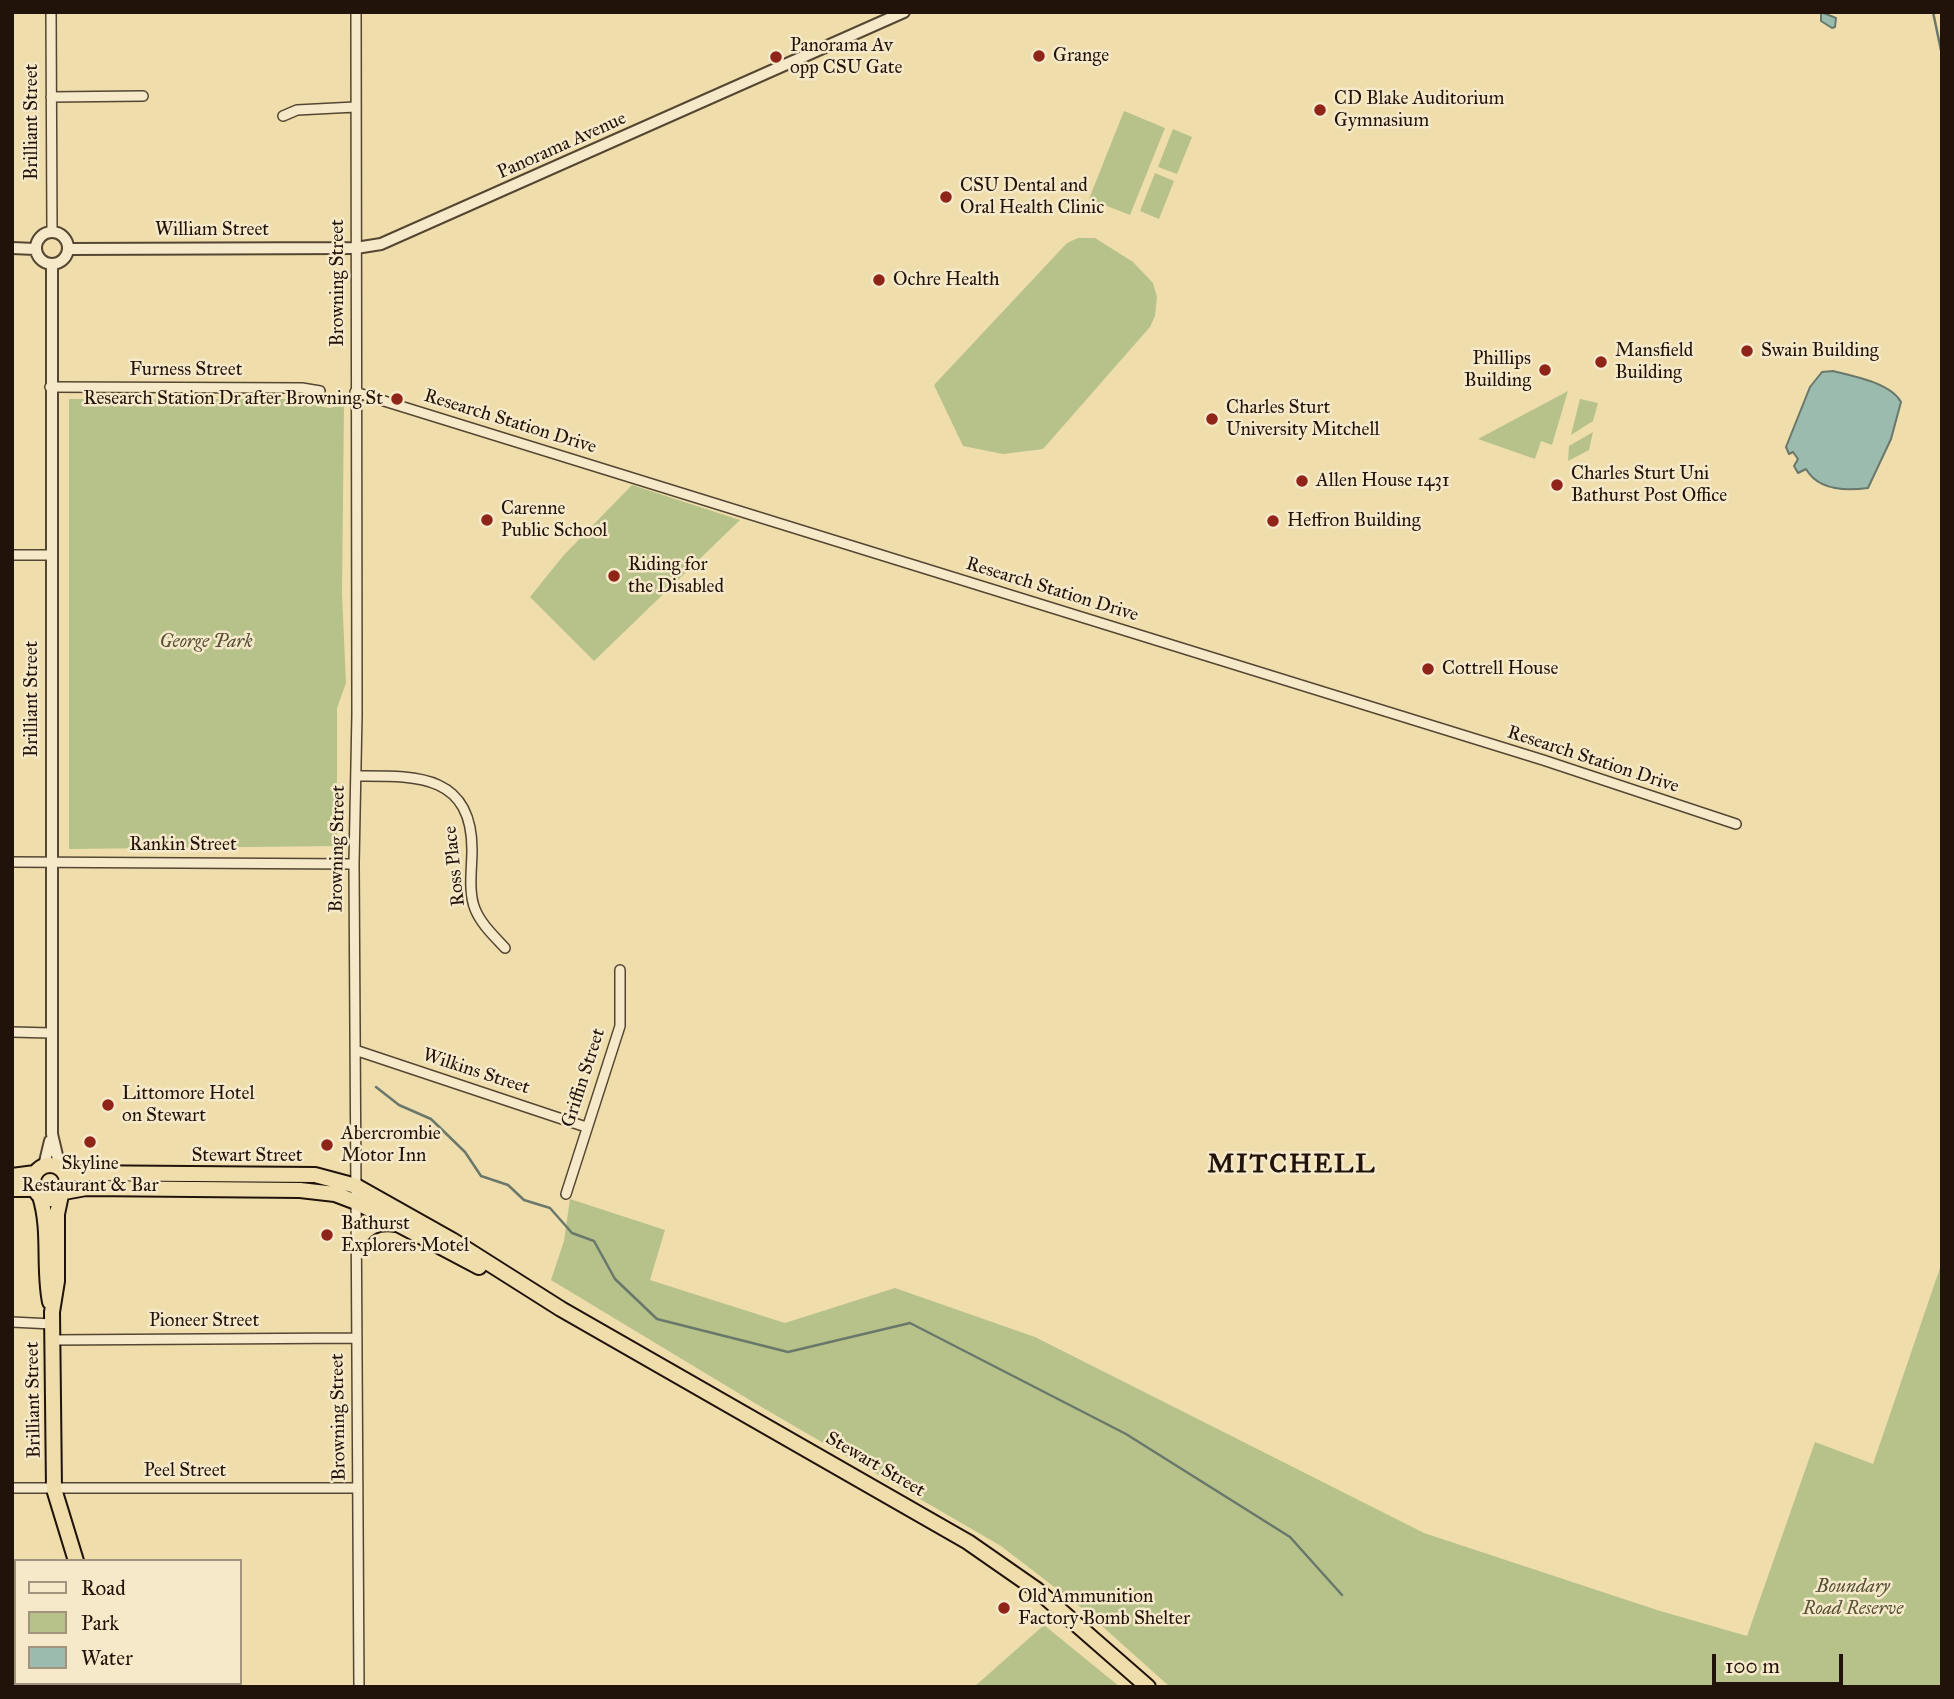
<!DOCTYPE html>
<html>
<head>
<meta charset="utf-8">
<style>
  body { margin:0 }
  #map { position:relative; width:1954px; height:1699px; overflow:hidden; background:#efddac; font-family:"IM FELL Great Primer",serif }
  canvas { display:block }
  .frame { position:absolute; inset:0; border:14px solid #22130a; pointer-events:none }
  .legend { position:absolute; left:14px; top:1559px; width:228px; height:126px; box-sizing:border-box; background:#f5e9c9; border:2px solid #a1937d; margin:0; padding:9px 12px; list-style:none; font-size:21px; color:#22130a }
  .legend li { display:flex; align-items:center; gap:14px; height:35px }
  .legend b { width:35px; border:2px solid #a1937d }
  .scale { position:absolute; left:1712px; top:1654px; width:131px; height:32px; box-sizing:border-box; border:4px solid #22130a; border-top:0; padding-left:9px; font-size:21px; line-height:24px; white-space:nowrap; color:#22130a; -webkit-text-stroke:5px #f5e9c9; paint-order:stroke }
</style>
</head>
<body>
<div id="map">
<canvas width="1954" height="1699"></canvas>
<div class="frame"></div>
<ul class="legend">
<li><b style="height:9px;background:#f5e9c9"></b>Road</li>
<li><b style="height:19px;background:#b7c28b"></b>Park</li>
<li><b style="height:19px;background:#9abbad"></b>Water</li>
</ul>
<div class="scale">100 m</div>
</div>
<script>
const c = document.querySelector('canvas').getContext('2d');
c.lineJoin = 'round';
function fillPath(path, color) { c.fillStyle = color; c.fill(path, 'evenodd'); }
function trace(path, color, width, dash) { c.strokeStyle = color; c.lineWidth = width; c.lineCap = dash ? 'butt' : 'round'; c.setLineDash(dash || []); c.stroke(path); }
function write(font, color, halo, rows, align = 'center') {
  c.font = font + ' "IM FELL Great Primer",serif'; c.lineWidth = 5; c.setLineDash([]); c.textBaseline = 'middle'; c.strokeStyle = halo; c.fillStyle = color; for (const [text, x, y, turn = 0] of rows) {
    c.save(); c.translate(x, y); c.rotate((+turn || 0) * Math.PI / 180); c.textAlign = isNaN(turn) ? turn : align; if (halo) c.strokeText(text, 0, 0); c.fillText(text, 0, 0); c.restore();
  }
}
fillPath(new Path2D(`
  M1124,111l41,17 -35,87 -41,-16z
  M1173,129l19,8 -15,37 -19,-7z
  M1155,173l19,8 -15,38 -19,-8z
  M1078,238h17l38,24 20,21 4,14 -2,19 -5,11 -107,122 -40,5 -40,-8 -29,-61 133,-142z
  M1568,391l-16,54 -11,-4 -6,18 -57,-20z
  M69,399h218l42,9 15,-3 -2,188 4,90 -9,25v138l-268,3z
  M1580,399l18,4 -5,18 -22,14z
  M1593,432l-4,18 -21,11 1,-15z
  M632,485l108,35 -146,141 -64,-64 33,-41z
  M570,1199l95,31 -15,50 135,43 110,-35 140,49 389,196 233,77 90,26 68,-194 58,22 69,-202v425h-772l-87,-78 -82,-63 -243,-141 -207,-125 13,-39z
  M1044,1625l76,62h-146z`), '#b7c28b');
const water = new Path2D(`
  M1821,12l15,6 -1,9 -3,1 -11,-7z
  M1833,371c20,5 58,12 68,31l-10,37 -23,49c-22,3 -50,2 -62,-19l-8,4 -4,-7 4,-7 -5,-7 -4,2 -3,-7 24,-60 12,-15z`);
fillPath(water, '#9abbad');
trace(water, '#6a786c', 2);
trace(new Path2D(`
  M1933,12l9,43
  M376,1087l23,18 32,14 34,33 16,24 27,9 16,15 26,8 22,25 22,8 21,38 42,40 131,33 122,-29 216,111 164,103 52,58`), '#6a786c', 2.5);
const minor = new Path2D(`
  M51,12l1,219
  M356,12l1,702 -3,150 5,823
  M51,97l92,-1
  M283,116l14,-6 58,-3
  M50,387l252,1 18,3
  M355,392l1188,368 193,64
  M12,555h39
  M356,776c59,0 116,-3 116,74 0,18 -4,42 3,59 6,15 19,27 30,39
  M12,862l342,2
  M12,1032l39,1
  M355,1050l231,77
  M566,1194l54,-168v-56
  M12,1322l40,2
  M54,1340l301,-2
  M12,1488h346
  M12,1600l4,-1
  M79,1687l10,-4`);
const tertiary = new Path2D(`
  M36 248a16 16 0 1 1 32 0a16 16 0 1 1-32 0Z
  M12,248l23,1
  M68,249l288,-1 25,-4 523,-232
  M52,264v870l8,34
  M44,1166l6,-25`);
const trunk = new Path2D(`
  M33 1182a17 17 0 1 1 34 0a17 17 0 1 1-34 0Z
  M65,1173l250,2 41,11 96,54 109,69 407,233 69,48 111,97
  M12,1176l23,-3
  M12,1189h22
  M64,1192l22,-4 214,2 35,4 21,8 123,65
  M61,1195l-4,19v67l-5,31 2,177 22,72
  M40,1196c11,35 3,71 10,106
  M356,1246c8,-19 21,-25 40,-22
  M122,1683l2,4`);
trace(minor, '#554632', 12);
trace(tertiary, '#554632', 14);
trace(trunk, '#22130a', 18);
trace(minor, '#f5e9c9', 9);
trace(tertiary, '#f5e9c9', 10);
trace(trunk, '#efddac', 14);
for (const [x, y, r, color] of [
  [1039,56,7,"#8f2418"],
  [776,57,7,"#8f2418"],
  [1320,110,7,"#8f2418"],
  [946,197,7,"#8f2418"],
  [879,280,7,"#8f2418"],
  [1747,351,7,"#8f2418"],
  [1601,362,7,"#8f2418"],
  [1545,370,7,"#8f2418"],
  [397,399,7,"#8f2418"],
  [1212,419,7,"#8f2418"],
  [1302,481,7,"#8f2418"],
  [1557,485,7,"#8f2418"],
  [487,520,7,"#8f2418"],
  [1273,521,7,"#8f2418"],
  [614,576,7,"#8f2418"],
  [1428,669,7,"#8f2418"],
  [108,1105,7,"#8f2418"],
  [90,1142,7,"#8f2418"],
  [327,1145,7,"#8f2418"],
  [327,1235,7,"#8f2418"],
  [1004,1608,7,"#8f2418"]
]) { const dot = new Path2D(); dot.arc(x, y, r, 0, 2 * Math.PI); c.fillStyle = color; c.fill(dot); trace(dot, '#f5e9c9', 2.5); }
write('19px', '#22130a', '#f5e9c9', [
  ["Panorama Av",790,46],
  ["opp CSU Gate",790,68],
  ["Grange",1053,56],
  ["CD Blake Auditorium",1334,99],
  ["Gymnasium",1334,121],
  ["CSU Dental and",960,186],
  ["Oral Health Clinic",960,208],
  ["Ochre Health",893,280],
  ["Mansfield",1615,351],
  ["Building",1615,373],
  ["Swain Building",1761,351],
  ["Phillips",1531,359,"right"],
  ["Building",1531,381,"right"],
  ["Research Station Dr after Browning St",383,399,"right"],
  ["Charles Sturt",1226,408],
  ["University Mitchell",1226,430],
  ["Charles Sturt Uni",1571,474],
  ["Bathurst Post Office",1571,496],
  ["Allen House 1431",1316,481],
  ["Carenne",501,509],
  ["Public School",501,531],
  ["Heffron Building",1287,521],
  ["Riding for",628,565],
  ["the Disabled",628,587],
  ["Cottrell House",1442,669],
  ["Littomore Hotel",122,1094],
  ["on Stewart",122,1116],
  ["Abercrombie",341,1134],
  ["Motor Inn",341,1156],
  ["Skyline",90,1164,"center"],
  ["Restaurant & Bar",90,1186,"center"],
  ["Bathurst",341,1224],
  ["Explorers Motel",341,1246],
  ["Old Ammunition",1018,1597],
  ["Factory Bomb Shelter",1018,1619]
], 'left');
write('19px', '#22130a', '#f5e9c9', [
  ["Brilliant Street",32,122,-90],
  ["Panorama Avenue",562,146,-24],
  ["William Street",212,230],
  ["Browning Street",338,283,-90],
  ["Furness Street",186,370],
  ["Research Station Drive",510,422,17],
  ["Research Station Drive",1052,590,17],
  ["Brilliant Street",32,699,-90],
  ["Research Station Drive",1593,760,18],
  ["Rankin Street",183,845],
  ["Browning Street",338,849,-89],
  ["Ross Place",455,866,-96],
  ["Wilkins Street",476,1072,18],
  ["Griffin Street",584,1078,-72],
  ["Stewart Street",247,1156],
  ["Pioneer Street",204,1321],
  ["Brilliant Street",34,1400,-91],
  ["Browning Street",339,1417,-91],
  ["Stewart Street",875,1465,30],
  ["Peel Street",185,1471]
]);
write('italic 19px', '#565037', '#f5e9c9', [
  ["George Park",206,642],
  ["Boundary",1853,1587],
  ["Road Reserve",1853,1609]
]);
c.letterSpacing = '2px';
write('bold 26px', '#22130a', '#f5e9c9', [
  ["MITCHELL",1292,1166]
]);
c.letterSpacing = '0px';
</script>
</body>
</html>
